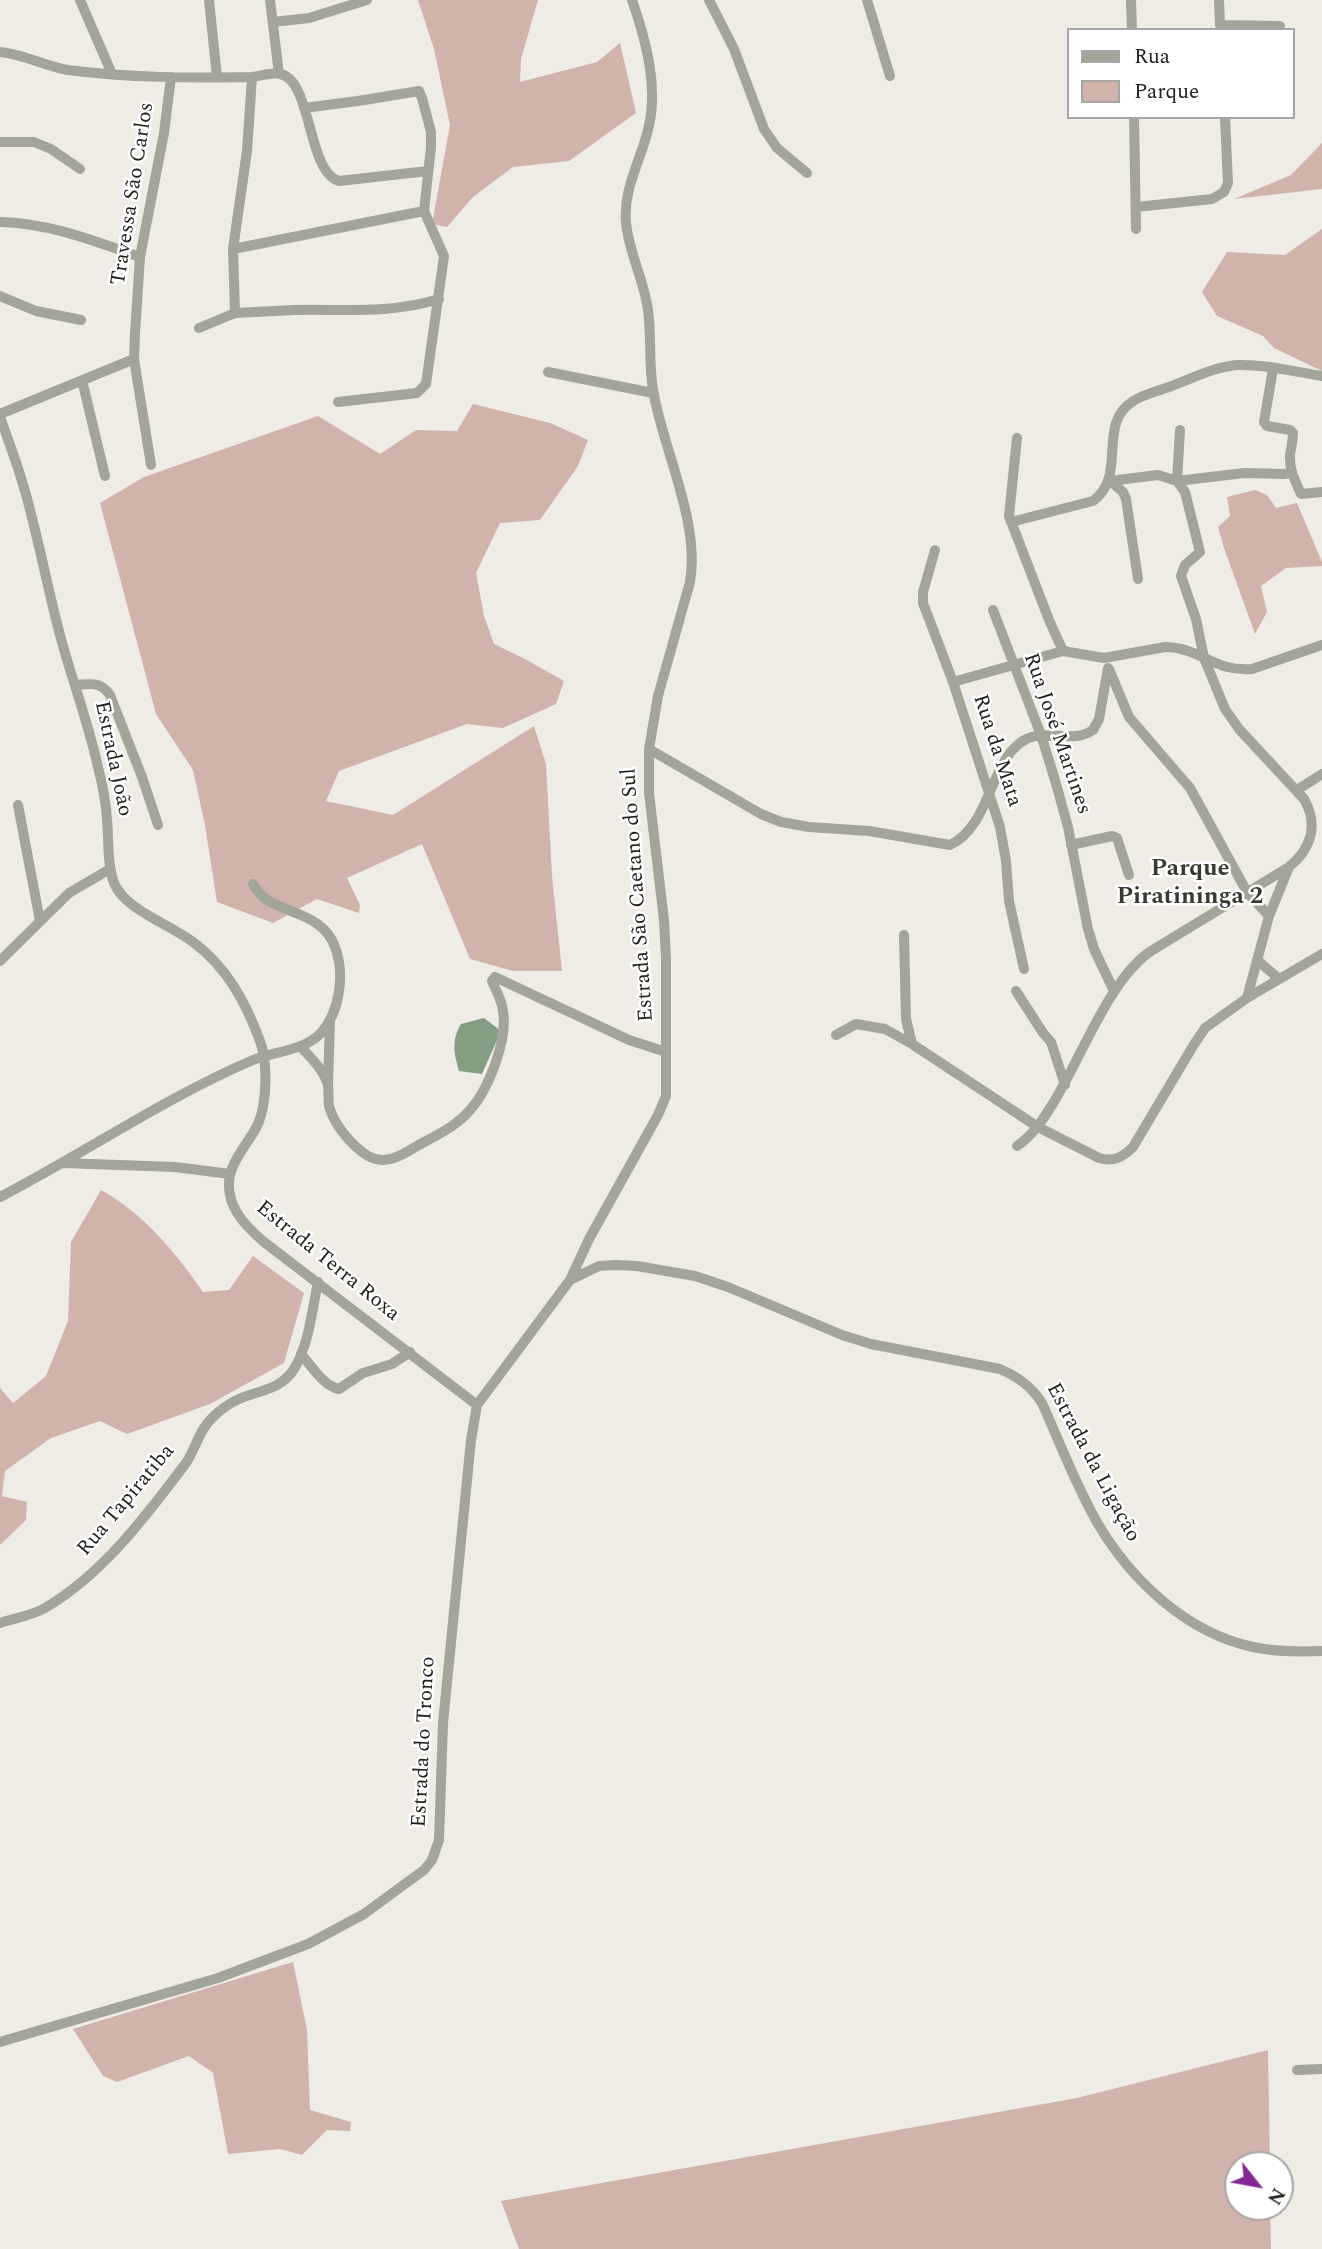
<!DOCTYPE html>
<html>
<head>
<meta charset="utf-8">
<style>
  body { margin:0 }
  #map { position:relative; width:1322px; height:2249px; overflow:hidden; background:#eeece5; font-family:Spectral,serif }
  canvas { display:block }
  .legend { position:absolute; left:1067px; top:28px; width:228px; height:91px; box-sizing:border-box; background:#fff; border:2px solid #a6a6a5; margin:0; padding:9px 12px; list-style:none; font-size:21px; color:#21211e }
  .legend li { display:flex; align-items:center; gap:14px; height:35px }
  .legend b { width:35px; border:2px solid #a6a6a5 }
  .north { position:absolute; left:1224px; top:2151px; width:70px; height:70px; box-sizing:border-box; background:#fff; border:2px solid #a6a6a5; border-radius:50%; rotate:121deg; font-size:19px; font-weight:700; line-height:28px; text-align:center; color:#21211e }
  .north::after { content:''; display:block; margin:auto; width:24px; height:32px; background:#832894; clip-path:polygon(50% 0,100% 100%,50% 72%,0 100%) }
</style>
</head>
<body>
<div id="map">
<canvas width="1322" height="2249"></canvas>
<ul class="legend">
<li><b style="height:9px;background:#a2a597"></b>Rua</li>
<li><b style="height:19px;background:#d0b3aa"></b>Parque</li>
</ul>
<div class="north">N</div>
</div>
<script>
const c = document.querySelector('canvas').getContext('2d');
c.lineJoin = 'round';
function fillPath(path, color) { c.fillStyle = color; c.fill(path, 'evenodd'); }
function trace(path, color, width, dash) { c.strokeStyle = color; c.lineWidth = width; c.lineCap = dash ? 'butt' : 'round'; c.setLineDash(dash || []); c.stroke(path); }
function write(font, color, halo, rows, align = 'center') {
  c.font = font + ' Spectral,serif'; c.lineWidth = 5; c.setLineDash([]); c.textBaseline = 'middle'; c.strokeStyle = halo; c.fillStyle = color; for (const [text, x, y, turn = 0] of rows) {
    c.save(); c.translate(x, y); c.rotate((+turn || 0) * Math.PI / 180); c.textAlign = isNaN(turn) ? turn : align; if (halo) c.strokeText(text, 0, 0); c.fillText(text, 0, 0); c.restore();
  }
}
fillPath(new Path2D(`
  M418,0h120l-17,59 -1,23 77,-20 23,-19 16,70 -67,48 -56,6 -40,30 -26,30 -15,-3 18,-99 -16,-76z
  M1322,143v46l-88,10 57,-24z
  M1322,229v142l-48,-23 -11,-12 -46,-20 -15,-24 25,-40 58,3z
  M473,404l77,19 38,17 -10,26 -38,54 -40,3 -24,50 8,43 10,28 31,15 39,22 -8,23 -53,24 -36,-4 -128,47 -13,30 67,14 141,-89 12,38 6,112 10,95h-49l-43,-12 -48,-115 -75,34 13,27 -1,8 -42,-14 -44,24 -56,-21 -12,-77 -12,-55 -37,-56 -56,-211 44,-26 174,-61 62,38 36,-24 41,1z
  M1255,490l12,5 9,13 21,-5 25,59v4l-36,2 -25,18 6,26 -12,22 -31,-86 -6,-21 12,-11 -3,-19z
  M101,1190c42,23 75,63 102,102l26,-2 24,-34 51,37 -20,70 -74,41 -83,30 -27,-13 -49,17 -46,33 -3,25 25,6 -1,18 -26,25v-157l13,15 33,-27 22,-55 3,-79z
  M293,1962l14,68 3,80 41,12 -1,9 -23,-1 -25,25 -22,-6 -52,5 -15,-81 -24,-17 -72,26 -14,-6 -30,-47z
  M1268,2050l2,115h-32v42h32l1,42h-752l-18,-48 576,-103z`), '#d0b3aa');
fillPath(new Path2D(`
  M484,1018l17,13 -19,43 -23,-3c-5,-17 -8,-31 2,-47z`), '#849d83');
trace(new Path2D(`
  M80,0l32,74
  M209,0l8,77
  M270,0l9,74
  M709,0l25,49 30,80 13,19 30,25
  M867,0l23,76
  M1131,0l1,30
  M1219,0l1,25 60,1
  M273,22l36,-4 58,-18
  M0,52c23,2 45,14 68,18 61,8 123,8 184,7l-5,74 -14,98 2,64 -36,15
  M252,77c9,-1 20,-5 28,-3 32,5 27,98 59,107l89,-10
  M304,108l54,-7 61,-10 3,7 9,34v15l-7,64 20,45 -18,128 -9,9 -79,9
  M1134,117l2,112
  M0,142h34l17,7 29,20
  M1136,207l76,-8 12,-7 4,-9 -3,-66
  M0,222c49,1 94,19 140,35
  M233,249l191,-38
  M0,296l36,15 45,9
  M235,313c20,-1 39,-2 59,-3 50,-1 97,4 145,-11
  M1273,369l-9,53 3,4 23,4 3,3c0,9 -2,14 -3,22 -1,14 5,26 11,39l21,-2
  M548,372l105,21
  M82,380l23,96
  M0,414l134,-55
  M0,417c12,33 24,66 32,101 11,42 19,86 31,128 11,39 25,77 34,117 5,19 9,38 10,57 2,21 0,43 7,63 11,27 56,41 79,59 34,25 53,61 67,99 8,21 7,62 -2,83 -8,17 -24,33 -28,51 -6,29 14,50 34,67l213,163
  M1180,430l-3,51 67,-8 40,1 7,-1
  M1017,438l-8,78 40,104 14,31
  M151,465l-17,-106 1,-25 5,-77 24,-124 7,-56
  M1110,481l13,11 3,7 12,80
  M1011,522l82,-21c26,-19 15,-51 23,-78 3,-9 8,-16 16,-21 9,-7 23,-10 34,-14 23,-8 47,-21 71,-23 28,-1 58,7 85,11
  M935,550l-12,42v11l30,79 47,145 6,34 3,40 15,68
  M993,610l48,125 14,45 13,47 20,102 6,20 20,42
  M1109,669l20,48 61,71 57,104 22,24
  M953,682l110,-31 41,7 61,-11c35,0 48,25 87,22l70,-24
  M75,685c17,-1 25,-4 35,10l32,82 16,48
  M649,749l112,65 20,8 28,5 60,4 81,14c39,-18 40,-80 70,-102 22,-17 52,2 73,-13l6,-11 9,-51
  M1297,790l25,-16
  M18,805l22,116
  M1071,845l41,-9 5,2 12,37
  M1257,960l21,18
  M0,961l69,-68 41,-24
  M1016,991l27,42 8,9 14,43
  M1247,998l22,-82 20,-49
  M836,1035l20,-11 29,5 27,15 -6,-25 -2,-84
  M912,1044l126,83 61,31c14,4 23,0 34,-11l60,-101 12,-18 42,-30 75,-44
  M300,1046c10,11 24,24 28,39 1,7 0,14 1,21 5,19 23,40 39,50 18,10 34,-1 49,-10 18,-10 40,-20 53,-36 19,-21 38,-71 33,-99 -1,-11 -7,-20 -11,-30l3,-4 134,63 37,12
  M328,1083l2,-62
  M1017,1146c16,-11 25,-25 35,-41 28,-44 57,-126 99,-154l138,-84c22,-18 30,-42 15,-68l-65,-70 -14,-20 -21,-51 -8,-39 -15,-43 4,-11 15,-13 -15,-60 -8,-11 -19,-6 -48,6
  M63,1163l112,4 55,7
  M0,1197c85,-44 164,-99 253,-137 22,-9 51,-9 68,-27 19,-21 24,-60 14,-86 -12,-34 -49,-32 -72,-50 -4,-3 -7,-9 -10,-13
  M570,1280l29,-14 16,-1 22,1 58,10 33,11 114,48 29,9 129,25c18,8 31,17 42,34 18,40 34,83 56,121 34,57 89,109 155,123 23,5 46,5 69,4
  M301,1354c10,11 22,32 38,35l24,-16 29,-9 18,-12
  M477,1405l93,-125 19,-41 69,-124 8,-19v-138l-2,-38 -15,-127v-44l9,-53 32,-114c10,-59 -25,-128 -36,-187 -6,-28 -2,-57 -6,-85 -4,-30 -19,-57 -22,-87 -3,-34 14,-61 22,-93 11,-43 -2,-89 -16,-130
  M0,1623c15,-5 31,-7 45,-15 58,-34 101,-92 141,-145 10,-15 13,-33 27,-46 7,-7 17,-14 26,-18 20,-9 42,-9 55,-30 15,-24 18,-59 24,-87
  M0,2042l218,-64 90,-34 56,-30 60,-44 8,-10 7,-20 4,-117 28,-283 6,-35
  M1297,2070l25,-1`), '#a2a597', 10);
write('21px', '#21211e', '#fff', [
  ["Travessa São Carlos",134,194,-81],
  ["Rua José Martines",1056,734,71],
  ["Rua da Mata",996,751,72],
  ["Estrada João",112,759,78],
  ["Estrada São Caetano do Sul",639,895,-94],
  ["Estrada Terra Roxa",327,1262,39],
  ["Estrada da Ligação",1092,1463,62],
  ["Rua Tapiratiba",127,1501,-50],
  ["Estrada do Tronco",425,1742,-87]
]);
write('bold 24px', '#3b3933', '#fff', [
  ["Parque",1190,870],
  ["Piratininga 2",1190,898]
]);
</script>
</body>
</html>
